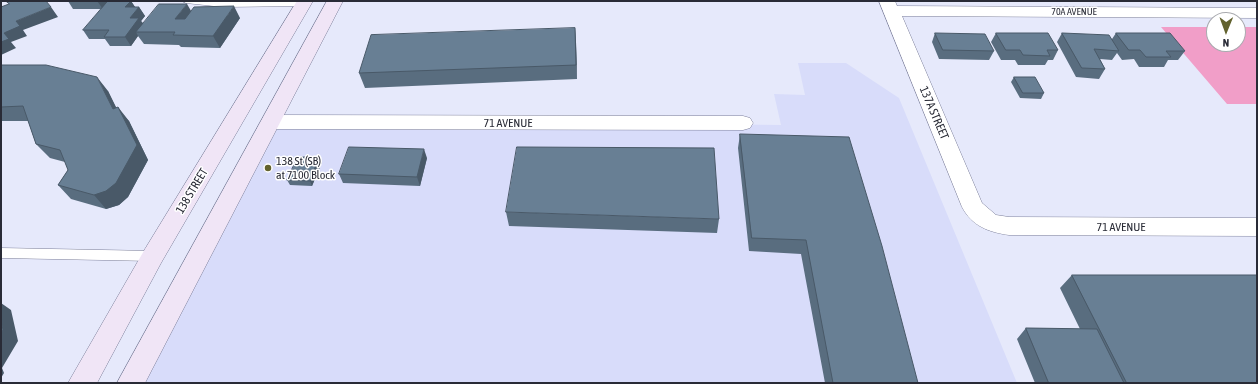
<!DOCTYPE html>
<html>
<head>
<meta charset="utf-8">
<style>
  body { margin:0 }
  #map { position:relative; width:1258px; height:384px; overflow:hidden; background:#e6e9fb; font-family:"Asap Condensed",sans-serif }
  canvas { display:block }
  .frame { position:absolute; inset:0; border:2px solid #292b36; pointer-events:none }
  .north { position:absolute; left:1206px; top:12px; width:40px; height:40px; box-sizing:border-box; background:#fff; border:1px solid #a9aaaf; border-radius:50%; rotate:181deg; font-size:11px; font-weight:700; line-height:16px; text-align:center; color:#292b36 }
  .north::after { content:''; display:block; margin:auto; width:14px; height:18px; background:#62622f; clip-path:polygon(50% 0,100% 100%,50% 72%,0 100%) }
</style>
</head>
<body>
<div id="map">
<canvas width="1258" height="384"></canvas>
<div class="frame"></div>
<div class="north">N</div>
</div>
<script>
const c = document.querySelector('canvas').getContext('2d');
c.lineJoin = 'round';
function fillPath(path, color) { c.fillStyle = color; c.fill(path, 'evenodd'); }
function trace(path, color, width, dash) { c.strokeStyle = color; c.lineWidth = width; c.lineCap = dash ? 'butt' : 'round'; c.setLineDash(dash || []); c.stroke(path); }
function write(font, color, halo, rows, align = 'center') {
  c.font = font + ' "Asap Condensed",sans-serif'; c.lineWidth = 3; c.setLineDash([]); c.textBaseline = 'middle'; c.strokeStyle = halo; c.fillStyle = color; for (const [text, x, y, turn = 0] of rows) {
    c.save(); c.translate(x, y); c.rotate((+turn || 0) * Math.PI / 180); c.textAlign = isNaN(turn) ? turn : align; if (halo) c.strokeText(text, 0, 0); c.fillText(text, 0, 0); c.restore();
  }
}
fillPath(new Path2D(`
  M798,63h48l53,35 118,285h-878l131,-264 511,6 -7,-31 31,1z`), '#d8dcfa');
fillPath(new Path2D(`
  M1161,27h53v17h24v-17h19v77h-30z`), '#f19ec8');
const service = new Path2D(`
  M182,1h123l2,2 -4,3 -80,1 -37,-4z
  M1,248l152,3 4,2 2,3 -2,3 -4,2 -152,-3z`);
const minor = new Path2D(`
  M879,1h16l2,5 360,2v10l-355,-2 80,187 14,12 13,2 248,1v18l-248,-1c-21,-3 -37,-9 -47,-28z
  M273,115l470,1 7,2 3,5 -3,5 -7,2 -470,-1 -7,-2 -3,-5 3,-5z`);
const secondary = new Path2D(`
  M297,1h16l-152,262 -64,120h-29l77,-134z
  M327,1h16l-198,382h-28z`);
trace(service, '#7c7f9a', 1);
trace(minor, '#7c7f9a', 1);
trace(secondary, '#7c7f9a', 1);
fillPath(service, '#fff');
fillPath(minor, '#fff');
fillPath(secondary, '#f0e5f6');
fillPath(new Path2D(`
  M68,1h63l4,6h4l6,9 -4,5 2,2 48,-11 49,6 -20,30 -39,-1 -2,-2 -35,-1 -6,-8 -7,10h-21l-5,-7h-16l-6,-9 18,-21h-28z
  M575,28l1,14 1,37 -212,9 -6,-15z
  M935,33l59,18 -5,9 -50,-1 -7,-17z
  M996,33l62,17 -5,10h-5l-3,5h-27l-3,-5h-14l-10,-18z
  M1062,33l50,6 4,-6 69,18 -7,9h-10l-4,7h-25l-5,-8 -12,1 -5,-7 -5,7 -12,-1 5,10 -6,10 -23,-2 -19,-35z
  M1,65l107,26 8,17 13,13 19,39 -20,37 -9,8 -13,4 -35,-10 -13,-14 10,-15 -3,-8 -15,-4 -14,-14 -8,-23h-27z
  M1014,77l30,16 -3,6 -21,-1 -9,-16z
  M740,134l178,249h-93l-24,-129 -52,-3 -11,-103z
  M427,158l-7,28 -77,-3 -4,-9z
  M322,162l-10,24 -22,-1 -3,-5z
  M506,212l213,7 -2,14 -208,-7z
  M1072,275l185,108h-222l-18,-44 9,-11 54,1 -20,-41z`), '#596d7f');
fillPath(new Path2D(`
  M97,1h13l-7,8z
  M131,1l6,9 -12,-3z
  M187,4l7,12 -11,15 -8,-12z
  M234,6l6,12 -20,30 -7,-12z
  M51,7l7,10 -35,13 4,6 -16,6 5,6 -15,7v-13l3,-9 12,-12z
  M139,7l6,9 -4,5 4,6 -9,5 2,4 -7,10 -6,-9 5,-19z
  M575,28l1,14 1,37 -1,-14z
  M97,77l11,14 16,32 -11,-14z
  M118,107l11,14 19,39 -20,37 -9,8 -13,4 -12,-14z
  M424,149l3,9 -7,28 -3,-9z
  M319,157l3,5 -10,24 -2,-5z
  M1,303l10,7 7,31 -16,27 2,5 -3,5z`), '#495968');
const building = new Path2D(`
  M6,1h40l5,6 -35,14 4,5 -16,7 5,6 -8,3v-35l8,-3z
  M108,1h23l-6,6h14l-9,11h9l-14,19h-21l5,-7h-26z
  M159,4h28l-12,15h10l9,-12 40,-1 -21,30 -40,-1 2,-3h-39z
  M575,28l1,37 -217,8 12,-38z
  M935,33l50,1 9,17 -51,-1z
  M996,33h52l10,17h-11l3,6 -27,-1 -3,-5h-14z
  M1062,33l47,2 10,16 -25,-2 11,20 -23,-1z
  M1116,33h54l15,18h-19l5,6h-25l-6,-7h-11z
  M1,65h45l51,12 16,32 5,-2 19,38 -21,38 -10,8 -12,4 -36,-10 10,-15 -8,-20 -24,-6 -13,-38 -22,1z
  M1014,77h21l9,16h-21z
  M740,134l109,3 33,109 36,137h-85l-27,-143 -54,-2z
  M349,147l75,2 -7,28 -78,-3z
  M517,147l197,1 5,71 -213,-7z
  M298,157h21l-9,24 -23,-1z
  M1072,275h185v108h-130z
  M1,320l2,10 -2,3z
  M1026,328l71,1 27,54h-75z`);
fillPath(building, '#687f94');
trace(building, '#495968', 1);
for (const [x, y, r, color] of [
  [268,168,4,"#62622f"]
]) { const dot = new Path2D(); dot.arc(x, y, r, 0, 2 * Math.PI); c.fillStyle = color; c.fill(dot); trace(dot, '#fff', 1.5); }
write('10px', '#292b36', '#fff', [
  ["70A AVENUE",1074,12]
]);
write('12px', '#292b36', '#fff', [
  ["137A STREET",934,113,67],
  ["71 AVENUE",508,123],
  ["138 STREET",192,191,-59],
  ["71 AVENUE",1121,227]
]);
write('12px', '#292b36', '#fff', [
  ["138 St (SB)",276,161],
  ["at 7100 Block",276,175]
], 'left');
</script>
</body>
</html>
